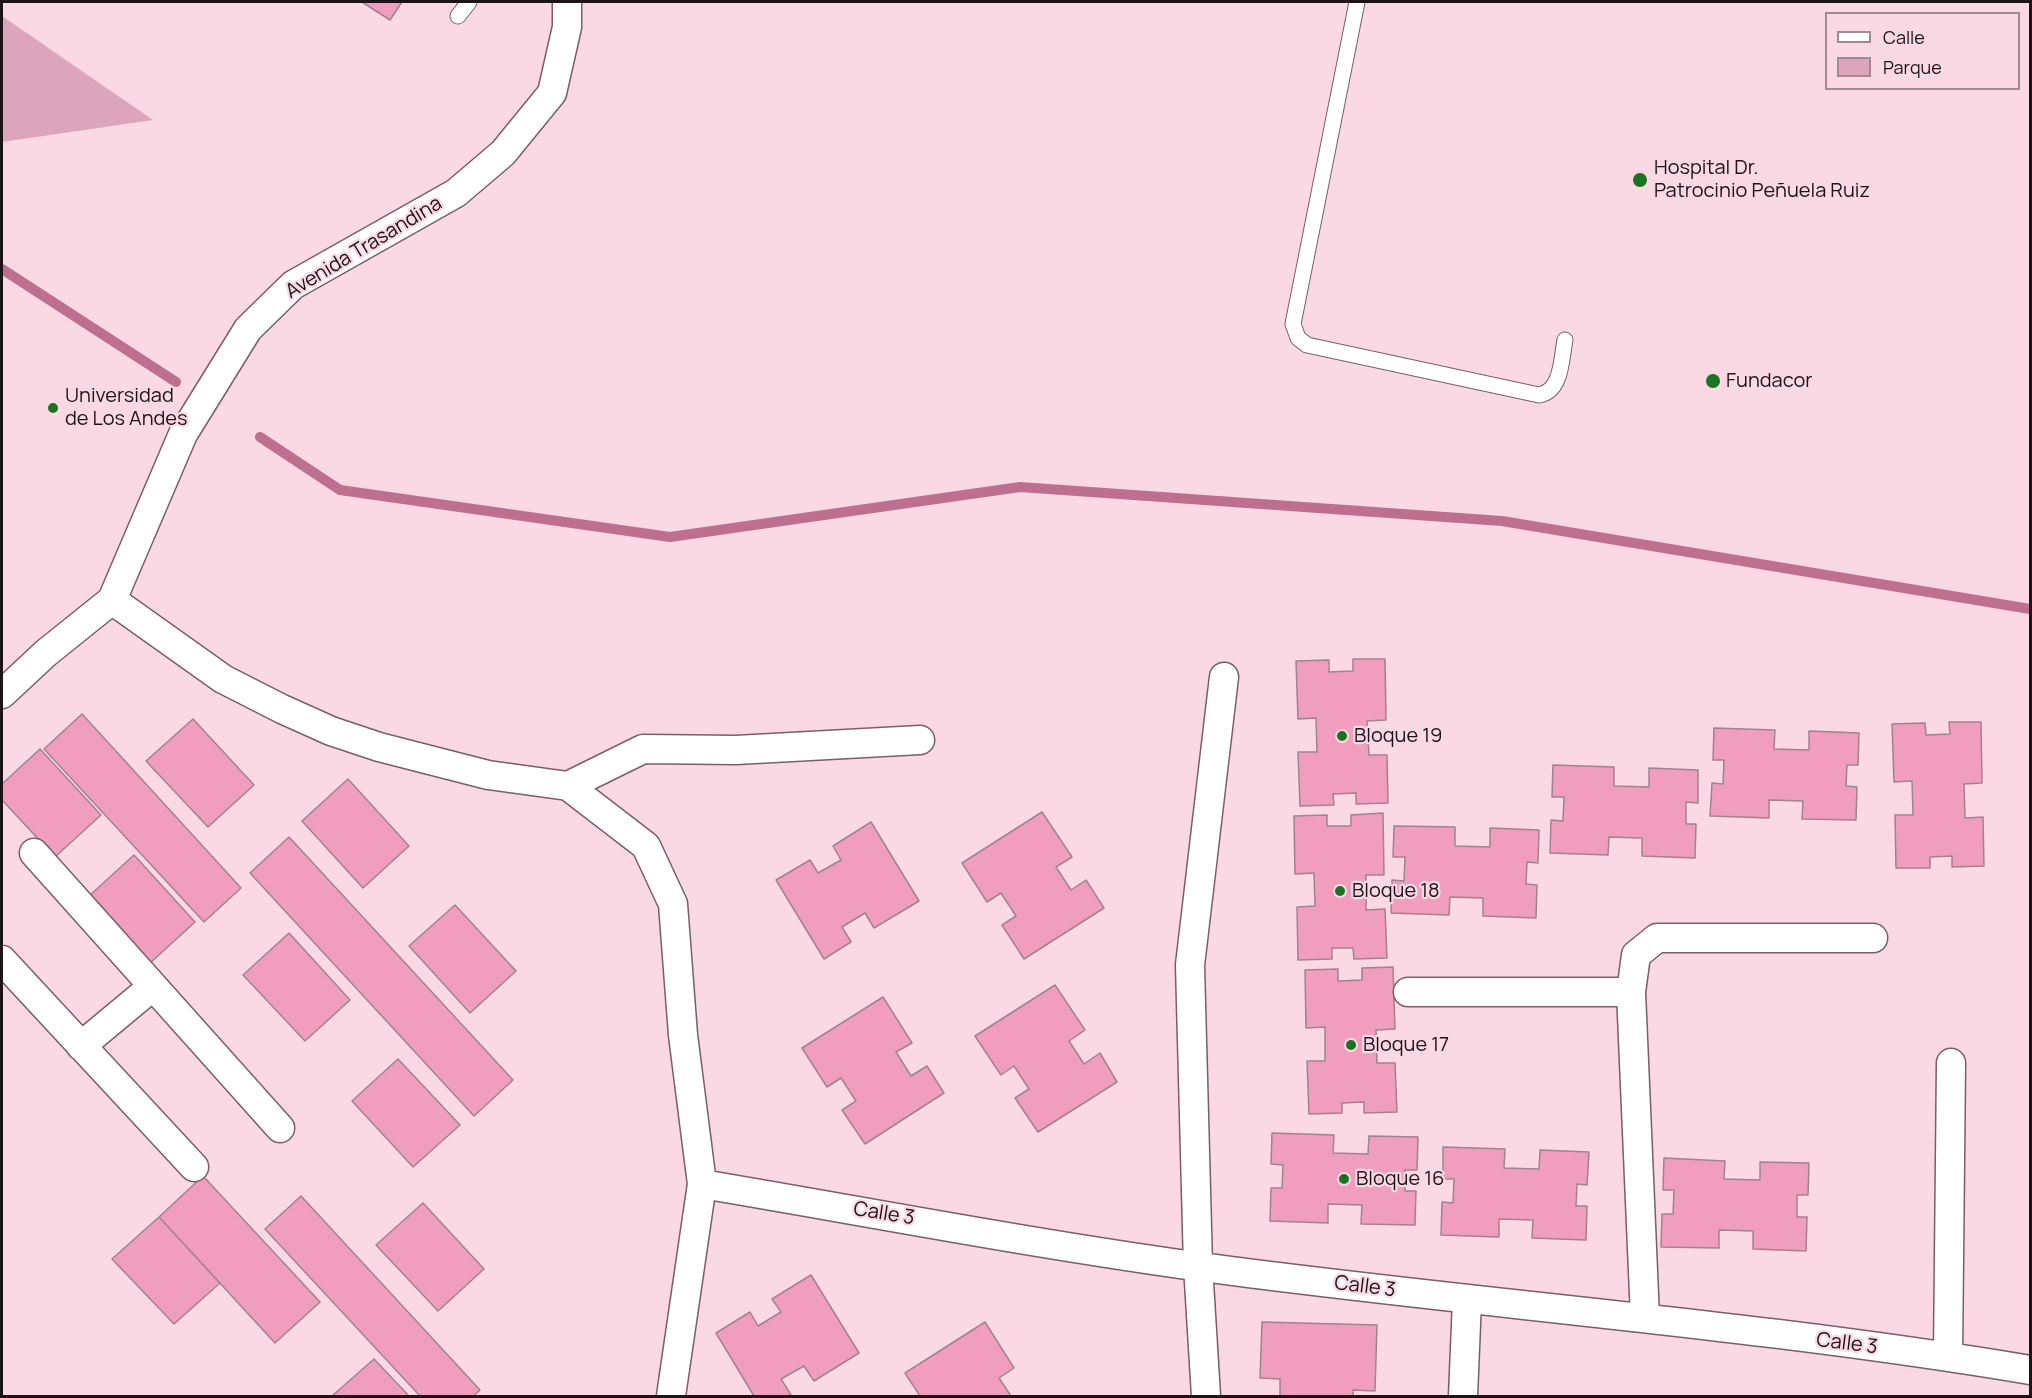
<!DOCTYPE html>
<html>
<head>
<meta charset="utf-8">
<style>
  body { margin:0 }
  #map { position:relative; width:2032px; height:1398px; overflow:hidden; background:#fad9e5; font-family:Manrope,sans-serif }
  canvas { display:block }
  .frame { position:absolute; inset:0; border:3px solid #1e1317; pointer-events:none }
  .legend { position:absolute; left:1825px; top:12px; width:195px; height:78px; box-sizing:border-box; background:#fad9e5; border:2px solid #a28a93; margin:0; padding:8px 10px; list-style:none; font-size:18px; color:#1e1317 }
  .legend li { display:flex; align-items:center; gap:12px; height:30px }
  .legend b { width:30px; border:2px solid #a28a93 }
</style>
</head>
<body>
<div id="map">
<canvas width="2032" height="1398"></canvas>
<div class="frame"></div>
<ul class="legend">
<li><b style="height:8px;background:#fff"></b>Calle</li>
<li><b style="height:16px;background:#dda5bb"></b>Parque</li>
</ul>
</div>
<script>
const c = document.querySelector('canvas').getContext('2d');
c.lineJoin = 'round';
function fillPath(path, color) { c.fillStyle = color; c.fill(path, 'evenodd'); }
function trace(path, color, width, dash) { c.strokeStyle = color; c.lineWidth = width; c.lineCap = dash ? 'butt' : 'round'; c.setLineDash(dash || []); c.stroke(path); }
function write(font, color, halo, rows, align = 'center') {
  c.font = font + ' Manrope,sans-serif'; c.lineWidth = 4.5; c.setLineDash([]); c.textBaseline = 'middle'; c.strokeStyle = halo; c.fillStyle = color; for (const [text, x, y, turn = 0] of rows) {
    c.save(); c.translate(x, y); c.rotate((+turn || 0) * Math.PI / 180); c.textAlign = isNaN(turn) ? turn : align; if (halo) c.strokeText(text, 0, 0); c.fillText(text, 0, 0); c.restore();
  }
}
fillPath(new Path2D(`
  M2,16l151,104 -151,22z`), '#dda5bb');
trace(new Path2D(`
  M2,269l174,113
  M260,437l80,53 330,47 350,-50 482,34 528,88`), '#be6f90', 10);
const building = new Path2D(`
  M362,2h40l-12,18z
  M1353,659h32l1,61 -19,1 2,34h18l1,48 -32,1v-11l-23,1 1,11 -34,1 -2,-54h19l-1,-34 -18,1 -2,-58 33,-1v12l24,-1z
  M82,714l159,174 -37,34 -160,-173z
  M193,719l61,66 -46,42 -62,-66z
  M1949,722h32l1,61 -18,1 1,34 18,-1 1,49 -32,1v-11l-22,1v11h-34l-1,-53h18l-1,-34 -18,1 -2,-58 33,-1 1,12 24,-1z
  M1714,728l61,2 -1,19 35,1v-19l50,2 -1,32h-11l-1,21 11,1 -1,33 -54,-1 1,-18 -34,-1v18l-59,-2 2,-33 11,1 1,-24h-11z
  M40,749l61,66 -46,42 -53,-57v-16z
  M1553,765l61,2v19l35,1v-19l49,2v33l-12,-1v22h10l-1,34 -53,-2v-18l-33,-1 -1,18 -58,-2 1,-33 12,1 1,-24h-12z
  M348,779l61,67 -46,42 -61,-67z
  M1042,812l30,45 -16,10 15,23 15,-10 18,28 -80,51 -22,-34 14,-9 -15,-23 -14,9 -25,-39z
  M1383,813l1,62h-18v35l19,-1 2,49 -33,1 -1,-11h-21v11l-34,1 -1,-53 18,-1 -1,-33 -19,1 -1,-58 33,-1v11h24v-11z
  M871,822l48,79 -45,27 -9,-15 -23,14 9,15 -27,17 -48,-79 34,-20 8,13 23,-13 -8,-14z
  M1394,826l61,1v19l35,1v-19l49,2 -1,33 -11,-1 -1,22 11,1 -1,33 -53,-2v-18l-33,-1 -1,18 -58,-2 1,-33 12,1 1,-24h-12z
  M289,837l224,243 -39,36 -224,-243z
  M134,855l61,67 -46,42 -61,-67z
  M455,905l61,66 -46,42 -61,-67z
  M289,933l61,67 -45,41 -62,-66z
  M1393,967l2,62 -19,1 1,33h18l2,49 -33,1v-11l-22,1v10l-33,1 -2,-53h18v-34l-19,1 -1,-58 33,-1v12l24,-1v-12z
  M1055,985l30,45 -16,11 15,23 16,-11 17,29 -79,50 -23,-34 14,-9 -15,-23 -13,9 -26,-39z
  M883,997l29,46 -16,9 15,24 16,-10 17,27 -79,51 -23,-34 14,-9 -15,-23 -14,9 -25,-39z
  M398,1059l62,66 -47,42 -61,-66z
  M1272,1133l62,2 -1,18 35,1 1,-18 49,1 -1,33h-12v21h11l-1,34 -54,-1 1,-19 -34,-1v19l-58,-2 1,-33h11l1,-23 -12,-1z
  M1443,1147l62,2 -1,19 35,1 1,-19 49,2 -2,33 -10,-1 -1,22h11l-1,34 -54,-2 1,-18 -34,-1v18l-58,-2 1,-33 11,1 1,-24h-11z
  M1664,1158l61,3 -1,18 36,1v-18l49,1 -1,32h-11v22h10l-1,34 -53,-2v-18l-34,-1v18l-58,-1 1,-33h11l1,-24h-11z
  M203,1176l117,126 -45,41 -116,-126z
  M301,1196l179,194 -7,6h-53l-155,-167z
  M423,1203l61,66 -46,42 -62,-66z
  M159,1217l61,66 -46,41 -62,-65z
  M811,1275l48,78 -45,28 -10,-15 -23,13 10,16 -3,1h-34l-38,-63 34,-21 8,14 23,-14 -9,-13z
  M985,1322l29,46 -15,10 12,18h-91l-15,-23z
  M1262,1322l115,3 -2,66 -22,-1v6h-73v-17l-20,-1z
  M374,1359l35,37h-77z`);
fillPath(building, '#f09dbe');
trace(building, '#a1828e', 1.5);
const lane = new Path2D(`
  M1357,2l-64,322 5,14 9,7 232,50c23,-4 22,-35 26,-55
  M458,16l11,-14`);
const street = new Path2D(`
  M112,600l111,79 59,30 49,22 48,16 109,28 80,11 78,60 27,58 10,131 19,149 -31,212
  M2,694l44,-41 66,-53 71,-166 65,-105 45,-44 163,-92 47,-40 49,-60 15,-66v-25
  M568,786l75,-37 93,1 184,-10
  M34,853l246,275
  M2,960l192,207
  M1408,992h223
  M81,1046l71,-59
  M702,1184c166,28 332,60 499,83 276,37 554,57 829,103
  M1645,1318l-14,-326 5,-37 21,-17h216
  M1948,1356l3,-293
  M1206,1396l-8,-130 -8,-301 34,-288
  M1463,1396l4,-96`);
trace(lane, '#7a5e68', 17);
trace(street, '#7a5e68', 31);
trace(lane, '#fff', 15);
trace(street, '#fff', 28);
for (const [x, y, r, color] of [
  [1640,180,8,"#1a7320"],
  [1713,381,8,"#1a7320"],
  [53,408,6,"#1a7320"],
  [1342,736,6,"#1a7320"],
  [1340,891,6,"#1a7320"],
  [1351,1045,6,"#1a7320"],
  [1344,1179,6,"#1a7320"]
]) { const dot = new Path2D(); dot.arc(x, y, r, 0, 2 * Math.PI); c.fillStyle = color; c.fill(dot); trace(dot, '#fad9e5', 2); }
write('20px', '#1e1317', '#fad9e5', [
  ["Hospital Dr.",1654,168],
  ["Patrocinio Peñuela Ruiz",1654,191],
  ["Fundacor",1726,381],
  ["Universidad",65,396],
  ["de Los Andes",65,419],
  ["Bloque 19",1354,736],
  ["Bloque 18",1352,891],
  ["Bloque 17",1363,1045],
  ["Bloque 16",1356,1179]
], 'left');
write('20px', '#1e1317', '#fad9e5', [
  ["Avenida Trasandina",364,248,-31],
  ["Calle 3",884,1214,9],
  ["Calle 3",1365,1287,7],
  ["Calle 3",1847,1344,7]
]);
</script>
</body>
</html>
